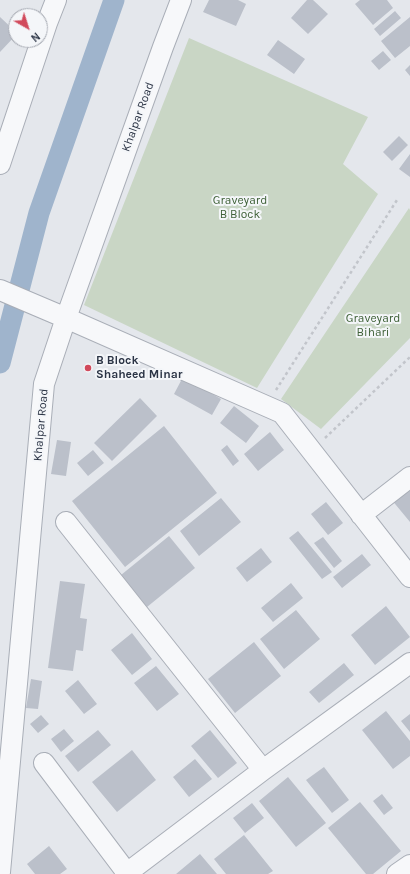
<!DOCTYPE html>
<html>
<head>
<meta charset="utf-8">
<style>
  body { margin:0 }
  #map { position:relative; width:410px; height:874px; overflow:hidden; background:#e4e7ec; font-family:Karla,sans-serif }
  canvas { display:block }
  .north { position:absolute; left:8px; top:8px; width:40px; height:40px; box-sizing:border-box; background:#f4f6f9; border:1px solid #a4a8b1; border-radius:50%; rotate:141deg; font-size:11px; font-weight:700; line-height:16px; text-align:center; color:#2b3445 }
  .north::after { content:''; display:block; margin:auto; width:14px; height:18px; background:#d1495b; clip-path:polygon(50% 0,100% 100%,50% 72%,0 100%) }
</style>
</head>
<body>
<div id="map">
<canvas width="410" height="874"></canvas>
<div class="north">N</div>
</div>
<script>
const c = document.querySelector('canvas').getContext('2d');
c.lineJoin = 'round';
function fillPath(path, color) { c.fillStyle = color; c.fill(path, 'evenodd'); }
function trace(path, color, width, dash) { c.strokeStyle = color; c.lineWidth = width; c.lineCap = dash ? 'butt' : 'round'; c.setLineDash(dash || []); c.stroke(path); }
function write(font, color, halo, rows, align = 'center') {
  c.font = font + ' Karla,sans-serif'; c.lineWidth = 4; c.setLineDash([]); c.textBaseline = 'middle'; c.strokeStyle = halo; c.fillStyle = color; for (const [text, x, y, turn = 0] of rows) {
    c.save(); c.translate(x, y); c.rotate((+turn || 0) * Math.PI / 180); c.textAlign = isNaN(turn) ? turn : align; if (halo) c.strokeText(text, 0, 0); c.fillText(text, 0, 0); c.restore();
  }
}
fillPath(new Path2D(`
  M189,38l179,79 -25,47 35,30 -121,194 -173,-83z
  M409,208l1,2v128l-89,91 -40,-30z`), '#c9d6c5');
trace(new Path2D(`
  M0,363l39,-150 75,-213`), '#9fb4cc', 21);
fillPath(new Path2D(`
  M209,0h29l8,4 -10,22 -33,-14z
  M307,0h6l15,14 -20,20 -17,-16z
  M360,0h27l6,8 -20,17 -18,-21z
  M395,11l6,7 -21,18 -6,-7z
  M0,17l16,15v3l-16,17z
  M410,17v29l-15,12 -14,-17z
  M278,40l27,19 -11,15 -27,-19z
  M383,51l8,9 -12,10 -8,-9z
  M410,65v11l-5,-6z
  M399,136l9,9 -16,16 -9,-9z
  M410,154v23l-11,-8z
  M183,377l38,22 -9,16 -38,-21z
  M140,398l17,18 -45,45 -18,-18z
  M234,406l25,20 -13,17 -26,-20z
  M164,426l53,67 -92,74 -53,-66z
  M270,432l14,18 -26,21 -14,-17z
  M57,440l14,2 -5,34 -15,-2z
  M227,445l12,16 -6,5 -12,-16z
  M93,450l11,13 -16,13 -11,-13z
  M410,484v38l-19,-23z
  M221,498l20,24 -42,34 -19,-25z
  M326,502l17,21 -15,12 -17,-21z
  M298,531l34,41 -10,7 -33,-41z
  M169,536l26,32 -48,39 -26,-32z
  M323,537l19,24 -8,7 -20,-25z
  M261,548l11,14 -25,20 -11,-14z
  M362,554l9,11 -29,23 -9,-11z
  M60,581l25,3 -5,34 7,1 -4,32 -7,-1 -3,21 -25,-3z
  M291,583l12,15 -30,24 -12,-14z
  M386,606l24,31 -35,28 -24,-30z
  M296,610l24,29 -36,30 -24,-30z
  M132,633l20,26 -20,16 -21,-25z
  M254,642l27,34 -46,37 -27,-34z
  M344,663l10,12 -35,28 -10,-11z
  M156,666l23,28 -22,17 -23,-28z
  M31,679l11,2 -4,28 -12,-1z
  M78,680l19,24 -13,10 -19,-23z
  M386,711l24,30v15l-17,13 -31,-39z
  M410,714v18l-9,-11z
  M41,715l8,9 -11,9 -8,-9z
  M64,729l10,12 -13,11 -10,-13z
  M98,730l13,15 -33,27 -13,-16z
  M210,730l27,33 -19,15 -27,-32z
  M132,750l24,30 -39,32 -25,-30z
  M195,759l17,20 -23,18 -16,-20z
  M324,767l25,33 -17,13 -26,-33z
  M288,777l38,46 -30,24 -37,-46z
  M382,794l11,14 -9,7 -11,-14z
  M360,802l41,49 -28,23h-7l-38,-46z
  M252,803l12,15 -19,15 -12,-15z
  M244,835l29,36 -5,3h-42l-12,-15z
  M49,846l18,23 -7,5h-25l-8,-10z
  M200,854l17,20h-41z`), '#bbc0ca');
const minor = new Path2D(`
  M0,164l47,-141 9,-23
  M0,290l66,28 216,95 128,164
  M361,515l49,-38
  M66,522l197,248
  M44,763l83,110
  M0,872l44,-488 22,-66 97,-271 18,-47
  M127,874v-1l136,-103 147,-107
  M397,874l13,-9`);
trace(minor, '#a9aeb7', 22);
trace(new Path2D(`
  M276,390l121,-190
  M325,438l85,-81`), '#c2c5cb', 2.5, [3, 3]);
trace(minor, '#f7f8fa', 20);
for (const [x, y, r, color] of [
  [88,368,4,"#d1495b"]
]) { const dot = new Path2D(); dot.arc(x, y, r, 0, 2 * Math.PI); c.fillStyle = color; c.fill(dot); trace(dot, '#f4f6f9', 1.5); }
write('12px', '#2b3445', '#f4f6f9', [
  ["Khalpar Road",138,117,-70],
  ["Khalpar Road",41,425,-85]
]);
write('12px', '#3f6138', '#f4f6f9', [
  ["Graveyard",240,201],
  ["B Block",240,215],
  ["Graveyard",373,319],
  ["Bihari",373,333]
]);
write('bold 12px', '#2b3445', '#f4f6f9', [
  ["B Block",96,361],
  ["Shaheed Minar",96,375]
], 'left');
</script>
</body>
</html>
